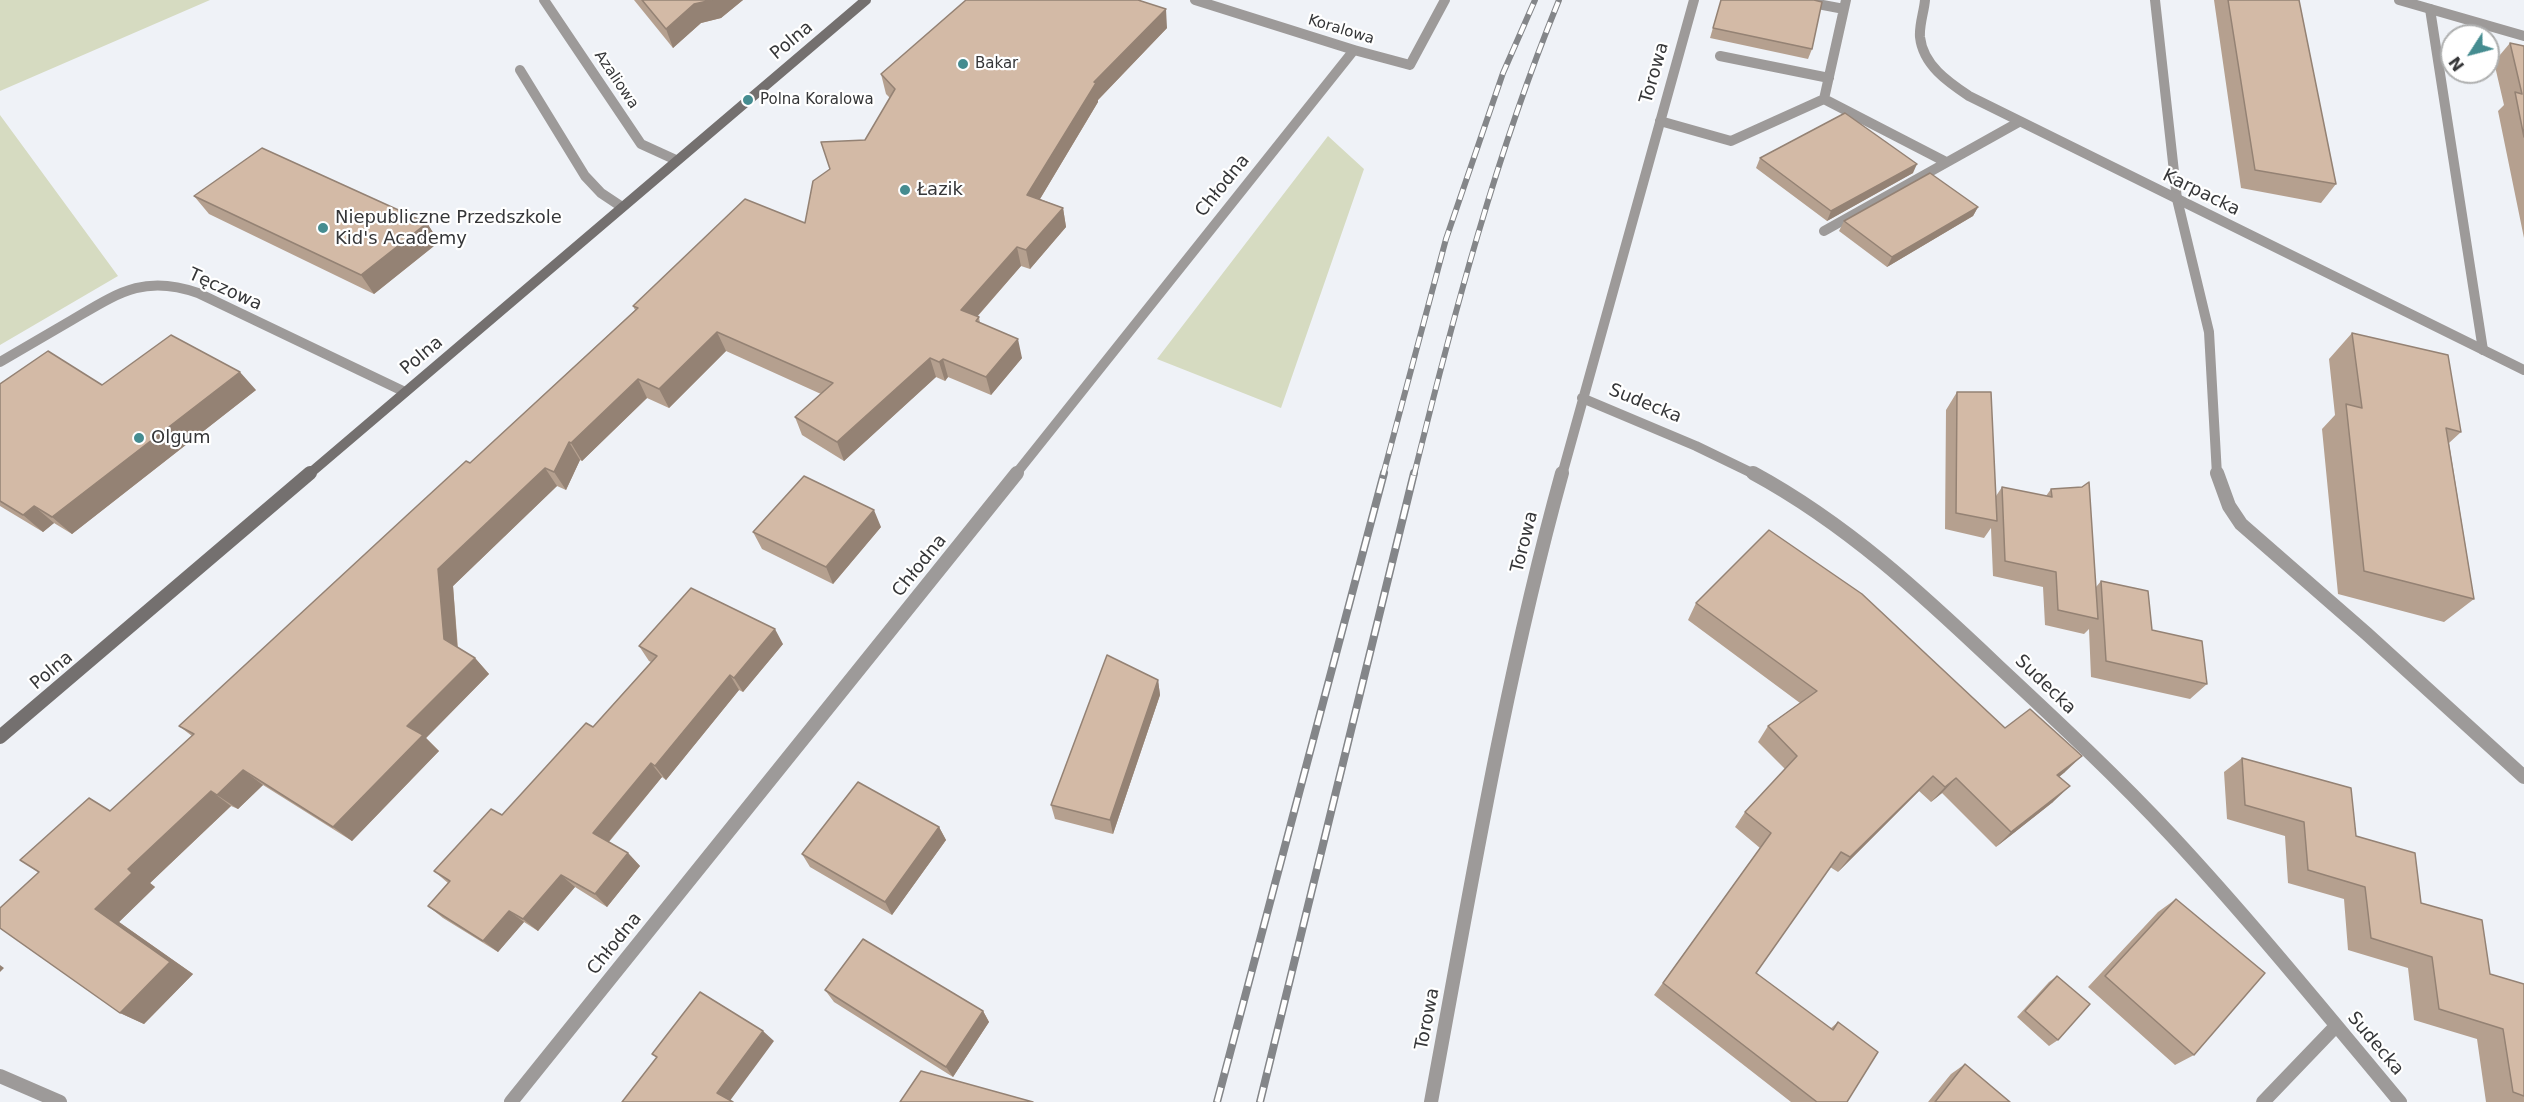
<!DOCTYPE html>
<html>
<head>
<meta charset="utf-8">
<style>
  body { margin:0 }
  #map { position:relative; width:2524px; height:1102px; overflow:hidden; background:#eff2f7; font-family:"DejaVu Sans",sans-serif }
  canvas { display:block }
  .north { position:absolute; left:2440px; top:24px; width:60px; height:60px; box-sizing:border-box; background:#fff; border:2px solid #aeafaf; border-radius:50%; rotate:234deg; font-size:16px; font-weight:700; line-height:24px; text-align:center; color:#353638 }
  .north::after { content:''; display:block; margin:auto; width:21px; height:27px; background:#458c90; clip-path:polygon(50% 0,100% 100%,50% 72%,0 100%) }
</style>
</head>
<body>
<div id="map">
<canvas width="2524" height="1102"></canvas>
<div class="north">N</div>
</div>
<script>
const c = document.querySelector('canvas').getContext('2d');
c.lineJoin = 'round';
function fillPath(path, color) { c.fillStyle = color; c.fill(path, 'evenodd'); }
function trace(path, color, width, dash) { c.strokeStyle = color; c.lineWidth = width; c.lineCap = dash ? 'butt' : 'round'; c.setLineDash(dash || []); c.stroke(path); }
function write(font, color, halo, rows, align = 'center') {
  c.font = font + ' "DejaVu Sans",sans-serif'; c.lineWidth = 4.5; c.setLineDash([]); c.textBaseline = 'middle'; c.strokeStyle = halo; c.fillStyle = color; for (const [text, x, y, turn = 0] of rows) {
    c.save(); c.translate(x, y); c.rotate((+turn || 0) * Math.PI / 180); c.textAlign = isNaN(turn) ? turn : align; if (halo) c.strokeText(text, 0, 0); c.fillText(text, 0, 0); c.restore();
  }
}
fillPath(new Path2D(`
  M0,0h210l-210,91z
  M0,115l118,161 -118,69z
  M1328,136l36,33 -83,239 -124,-49z`), '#d6dbc1');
trace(new Path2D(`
  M544,0l97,144 35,16
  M1797,0l47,9
  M1846,0l-22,99 122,63
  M2155,0l22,199 32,133 8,143
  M2430,9l53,341
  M1720,56l109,22
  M520,70l65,106 16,17 21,14
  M1660,121l71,20 93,-42
  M1824,231l195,-109`), '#9d9a99', 10);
trace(new Path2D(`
  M2217,473l12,33 12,18 126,110 157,143
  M0,1076l60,26`), '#9d9a99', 14);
trace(new Path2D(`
  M1195,0l159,50 56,15 35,-65
  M1925,0c-1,12 -6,25 -5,37 3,28 28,45 49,59l555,274
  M2399,0l125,36
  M0,362c24,-14 48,-28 72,-42 46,-27 72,-46 126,-27l207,99
  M1582,398l114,48 60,29
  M1015,475l339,-425
  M1562,475l132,-475`), '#9d9a99', 10);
trace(new Path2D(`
  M1753,473c94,51 169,121 246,194 59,55 118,110 173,169 79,85 153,176 228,266
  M511,1102l506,-629
  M1431,1102c39,-210 74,-423 131,-629
  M2263,1102l73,-76`), '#9d9a99', 14);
trace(new Path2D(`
  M308,475l558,-475`), '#74706f', 10);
trace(new Path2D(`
  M0,737l310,-264`), '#74706f', 14);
const railFar1 = new Path2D(`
  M1383,475l63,-236 57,-166 32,-73
  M1414,475c40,-162 82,-321 145,-475`);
const rail = new Path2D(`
  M1217,1102l167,-629
  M1260,1102l154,-629`);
trace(railFar1, '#848689', 6);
trace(rail, '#848689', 8);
trace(railFar1, '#fff', 4, [11]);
trace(rail, '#fff', 5, [15]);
fillPath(new Path2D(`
  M634,0h109l-22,18 -20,5 -28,25z
  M1721,0l91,49 -4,10 -98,-21z
  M2214,0h85l37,184 -15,19 -80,-15z
  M1167,28l-69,72v2l-58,97 23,9 3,19 -36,42 -9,-3 -44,51h2l1,6 42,35 -31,37 -43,-18 -3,4 -9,-4 -92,84 -42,-26 -7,-18 26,-23 -95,-43 -57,57 -22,-10 -65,63 -2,-1 -14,30 -9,-4 -104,100 5,62 17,10 14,16 -63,64 13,13 -87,90 -89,-56 -25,24 -7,-3 -81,77 5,4 -36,35 74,52 -49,50 -24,-11 -9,-202 81,-75 -13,-10 291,-263 165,-153 -2,-4 172,-83 25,-54 35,-29 25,-42 -4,-4 -5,-20z
  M2510,43l14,3v192l-26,-127 6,-6 -10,-43z
  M1760,158l153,15 -86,48 -71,-53z
  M194,196l233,27 12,19 -65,52 -165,-80z
  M1978,207l-5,9 -86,51 -48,-36 5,-10z
  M2352,333l109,99 -12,11 25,156 -30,23 -106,-28 -16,-165 13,-14 -6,-56z
  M0,384l102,1 154,5 -184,144 -18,-11 -11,9 -43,-26z
  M1957,392l39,104 6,-9 44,9 5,-7 45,98 5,-6 106,103 -17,15 -99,-22 -2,-48 -5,5 -39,-9 -2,-38 -50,-11 -2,-48 -7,10 -39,-9 1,-119z
  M881,527l-48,57 -71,-35 -9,-17z
  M1696,603l309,125 60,44 -6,5 -6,25 -57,45 -54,-54 -11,9 -12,-11 -81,81 -8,-5 -74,106 74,56 8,-7 9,80h-56l-137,-107 106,-147 -25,-21 10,-15 40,-43 -27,-27 10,-16 32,-23 -112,-83z
  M783,644l-40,48 -4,-2 -73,90 -4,-3 -53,65 19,11 12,13 -33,41 -32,-20 -37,44 -14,-9 -26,30 -55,-34 -15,-12 20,-23 -14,-12 68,-56 91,-88 58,-65 -2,-1 -10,-15z
  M1158,680l2,15 -47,139 -58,-15 -4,-14z
  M2242,758l114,78 134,138 34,10v118h-38l-9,-63 -63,-19 -6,-52 -60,-18 -4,-51 -56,-16 -3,-47 -58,-17 -3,-47z
  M939,827l7,13 -54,75 -82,-48 -8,-13z
  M2176,899l18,156 -19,10 -87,-78 70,-75z
  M2057,976l1,64 -9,6 -32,-29 32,-35z
  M825,990l158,21 6,11 -36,55 -119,-75z
  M1965,1064l45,38h-82l23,-28z`), '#b5a08f');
fillPath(new Path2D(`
  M712,0h31l-22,18 -20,5 -28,25 -7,-19 28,-25z
  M1166,9l1,19 -69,72v2l-67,112 -4,-19 67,-113z
  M1917,164l-4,9 -86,48 4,-10z
  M1978,207l-5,9 -86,51 5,-10z
  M1063,208l3,19 -36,42 -4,-19z
  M427,223l12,19 -65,52 -13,-19z
  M1017,247l4,19 -55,63 -5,-19z
  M717,332l9,19 -57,57 -10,-19z
  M1018,339l4,19 -31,37 -5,-18z
  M930,358l6,19 -92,84 -7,-19z
  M943,359l5,18 -3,4 -6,-19z
  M240,372l16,18 -184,144 -20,-17z
  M638,379l9,19 -65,63 -11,-18z
  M569,442l11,18 -14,30 -12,-18z
  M545,468l12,18 -104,100 5,70 -14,-17 -6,-70z
  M34,506l20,17 -11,9 -20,-17z
  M874,510l7,17 -48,57 -7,-17z
  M775,629l8,15 -40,48 -9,-14z
  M475,658l14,16 -63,64 13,13 -87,90 -19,-14 74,-101z
  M730,675l9,15 -73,90 -11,-14z
  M1158,680l2,15 -47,139 -3,-14z
  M2082,756l-17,16 -24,19 16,-16z
  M651,763l11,14 -57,69 -12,-13z
  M243,770l20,15 -25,24 -21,-14z
  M1933,776l-14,15 -81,81 12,-15z
  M1956,778l-14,15 -11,9 14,-15z
  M2070,786l-17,16 -57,45 15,-15z
  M211,791l20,15 -81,77 5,4 -36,35 74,52 -49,50 -24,-11 -25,-104 33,-40z
  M939,827l7,13 -54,75 -7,-13z
  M628,853l12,13 -33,41 -12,-13z
  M561,875l14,12 -37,44 -15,-12z
  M509,911l15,11 -26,30 -15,-11z
  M0,965l4,3 -4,4z
  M983,1011l6,11 -36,55 -7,-10z
  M763,1031l11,10 -45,61 -12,-9z`), '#948274');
const building = new Path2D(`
  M642,0h70l-18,4 -28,25z
  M966,0h172l28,9 -72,73 2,1 -69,112 36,13 -37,42 -9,-3 -56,63 18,7 -3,4 42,18 -32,38 -43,-18 -4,3 -9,-4 -93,84 -42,-25 38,-34 -116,-51 -58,57 -21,-10 -67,64 -2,-1 -15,30 -9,-4 -107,101 6,70 31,19 -68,68 16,9 -90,92 -90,-57 -26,25 -6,-4 -83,78 4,4 -37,36 75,53 -50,51 -120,-85v-20l39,-36 -19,-12 69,-62 21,13 84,-77 -15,-8 225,-208 62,-57 4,2 168,-155 -5,-2 112,-107 60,24 8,-42 17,-12 -9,-27 44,-2 30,-51 -14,-15z
  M1721,0h93l8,2 -10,47 -99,-21z
  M2228,0h71l37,184 -81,-14z
  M2510,43l14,3v91l-9,-45 7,2z
  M1845,113l72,51 -86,47 -71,-53z
  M262,148l165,75 -66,52 -167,-79z
  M1930,173l48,34 -86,50 -48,-36z
  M2352,333l96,22 13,77 -15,-4 28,171 -110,-28 -18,-167 16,4z
  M171,335l69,37 -188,145 -18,-11 -11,9 -23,-14v-117l48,-33 54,34z
  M1957,392h34l6,129 -41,-8z
  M804,476l70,34 -48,57 -73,-35z
  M2089,482l9,137 -40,-9 -2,-38 -51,-11 -3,-74 50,10 -1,-8 31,-2z
  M1769,530l93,64 143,134 25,-19 52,47 -25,19 13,11 -59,46 -55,-54 -11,9 -12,-11 -83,81 -9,-5 -85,121 77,57 5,-8 40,30 -31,50h-30l-154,-119 108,-150 -26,-21 52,-56 -29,-30 49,-35 -121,-88z
  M2101,581l47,10 4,39 50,11 5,43 -101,-23z
  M691,588l84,41 -41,49 -4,-3 -75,91 -4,-3 -58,70 35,20 -33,41 -34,-19 -38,44 -14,-8 -26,30 -55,-35 22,-25 -16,-10 57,-62 11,6 84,-92 7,4 64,-71 -18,-10z
  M1107,655l51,25 -48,140 -59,-15z
  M2242,758l109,30 5,48 59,17 6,50 61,17 8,54 34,10v112l-11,-4 -10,-63 -64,-20 -7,-52 -61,-19 -6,-51 -57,-17 -4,-48 -59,-17z
  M858,782l81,45 -54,75 -83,-48z
  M2176,899l89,74 -71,82 -89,-79z
  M863,939l120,72 -37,56 -121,-77z
  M2057,976l33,28 -32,36 -33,-29z
  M700,992l63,39 -46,62 16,9h-111l35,-45 -5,-3z
  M1965,1064l45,38h-75z
  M921,1071l112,31h-133z`);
fillPath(building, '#d3baa6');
trace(building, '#948274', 1.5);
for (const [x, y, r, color] of [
  [963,64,6,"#458c90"],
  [748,100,6,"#458c90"],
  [905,190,6,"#458c90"],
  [323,228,6,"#458c90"],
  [139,438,6,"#458c90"]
]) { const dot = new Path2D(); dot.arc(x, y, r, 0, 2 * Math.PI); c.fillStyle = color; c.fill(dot); trace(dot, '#fff', 2); }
write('15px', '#353638', '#fff', [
  ["Koralowa",1341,30,17],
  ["Azaliowa",616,80,56]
]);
write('15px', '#353638', '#fff', [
  ["Bakar",975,64],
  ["Polna Koralowa",760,100]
], 'left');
write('18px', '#353638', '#fff', [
  ["Polna",792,41,-40],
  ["Torowa",1655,73,-74],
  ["Chłodna",1223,186,-51],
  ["Karpacka",2201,193,26],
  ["Tęczowa",225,290,24],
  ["Polna",422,356,-40],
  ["Sudecka",1645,404,22],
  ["Torowa",1525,542,-76],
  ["Chłodna",920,566,-51],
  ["Polna",52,671,-40],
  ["Sudecka",2045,685,44],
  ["Chłodna",615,944,-51],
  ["Torowa",1428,1019,-79],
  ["Sudecka",2375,1044,50]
]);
write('18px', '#353638', '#fff', [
  ["Łazik",917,190],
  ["Niepubliczne Przedszkole",335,218],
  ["Kid's Academy",335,239],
  ["Olgum",151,438]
], 'left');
</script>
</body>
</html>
